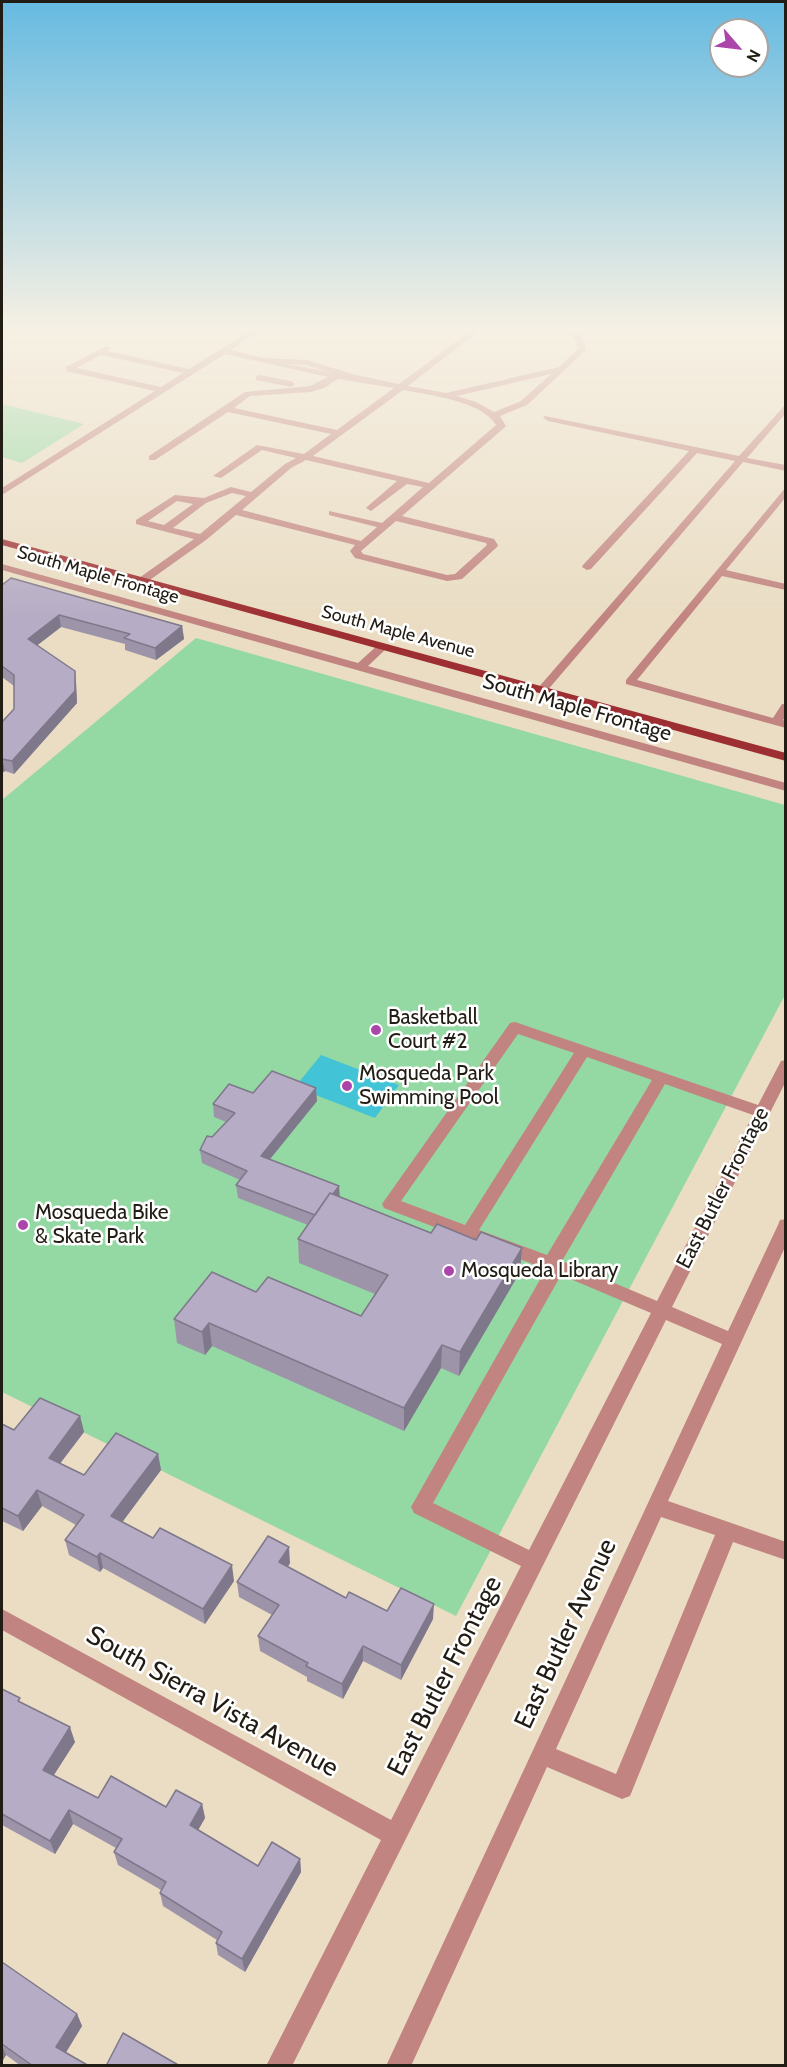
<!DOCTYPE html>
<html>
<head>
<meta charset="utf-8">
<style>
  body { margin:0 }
  #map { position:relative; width:787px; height:2067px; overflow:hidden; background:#eaddc4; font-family:Cabin,sans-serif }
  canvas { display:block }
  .frame { position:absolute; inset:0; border:3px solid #221d14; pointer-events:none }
  .north { position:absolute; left:709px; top:18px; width:60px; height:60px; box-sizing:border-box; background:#fff; border:2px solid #a7a5a1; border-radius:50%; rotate:118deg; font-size:16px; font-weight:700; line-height:24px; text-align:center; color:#221d14 }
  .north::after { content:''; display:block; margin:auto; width:21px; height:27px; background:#ab45aa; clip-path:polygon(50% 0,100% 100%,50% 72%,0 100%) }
</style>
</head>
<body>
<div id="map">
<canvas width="787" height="2067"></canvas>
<div class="frame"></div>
<div class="north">N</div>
</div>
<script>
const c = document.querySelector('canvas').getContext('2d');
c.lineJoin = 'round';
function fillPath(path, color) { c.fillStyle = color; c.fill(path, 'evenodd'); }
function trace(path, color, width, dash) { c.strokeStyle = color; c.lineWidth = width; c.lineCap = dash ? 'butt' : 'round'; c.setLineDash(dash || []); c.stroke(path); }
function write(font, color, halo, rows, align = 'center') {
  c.font = font + ' Cabin,sans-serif'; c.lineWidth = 5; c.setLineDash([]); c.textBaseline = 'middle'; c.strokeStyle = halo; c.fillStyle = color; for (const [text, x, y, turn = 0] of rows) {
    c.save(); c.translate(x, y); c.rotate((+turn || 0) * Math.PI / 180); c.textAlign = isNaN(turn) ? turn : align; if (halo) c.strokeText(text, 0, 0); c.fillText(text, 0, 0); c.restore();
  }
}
fillPath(new Path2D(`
  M2,404l82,20 -62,39 -20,-6z
  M196,638l589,167v190l-329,621 -454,-224v-592z`), '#94d8a3');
fillPath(new Path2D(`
  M321,1055l78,30 -24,33 -80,-31z`), '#43c3d6');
fillPath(new Path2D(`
  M253,329h9l-31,21 32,8 44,2 49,15 43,9 74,-55h9l-74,57 38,7 113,-26 19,-18 -4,-12 -20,-8h11l16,5 5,16 -59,55 -27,11 6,10 -2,2 -102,88 92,23 4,6 -1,2 -35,32 -15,2 -92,-23 -5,-7 5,-6 -119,-30 -30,25 -59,42h-8v-4l55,-39 -58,-15v-4l39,-25 29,3 27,-11 20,5 34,-28 11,-6 -34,-8 -41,28 -8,-2 44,-31 47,9 27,-20 -103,-22 -73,48h-6v-4l96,-64 65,-6 18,-9 -103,-23 -223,141v-7l153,-97 -89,-20v-4l40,-21 4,2 -3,3 82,18zM101,355l82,18 -22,14 -84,-19zM287,364l19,1 23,7zM551,374l-30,27 -27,11 -18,-10 -19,-6zM338,379l56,9 -57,42 -103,-22 16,-12 61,-4 13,-4zM403,390c26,5 79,11 93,35l-67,58 -116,-27zM306,460l91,21 -29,25 -2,2 5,3 36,-27 16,3 -41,36 -53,-12v4l48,12 -16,14 -119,-31 49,-42zM232,493l14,3 -46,38 -27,-6 33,-25zM177,501l16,3 -29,21 -16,-4zM396,521l90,22 1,2 -32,29 -8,1 -84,-21 -2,-3z
  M259,375l32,6 4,3 -4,3 -35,-7v-4z
  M786,404v9l-39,45 39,7v6l-43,-9 -197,230h-8v-4l197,-227 -38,-8 -106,116 -4,1 -5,-3 1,-2 106,-114 -141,-30 -5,-3 2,-2 194,40z
  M786,487v10l-60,73 60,14v6l-64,-14 -85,104 136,38 9,-14h4v13l-3,3 3,1v7l-160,-44v-4z
  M2,564l356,99 21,-19h8v4l-19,18 418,117v8l-784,-221z
  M515,1022l243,83 23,-44 5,-1v21l-114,226 56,24 50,-106 2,-5 6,-1v26l-118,256 118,41v18l-53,-18 -103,254 -8,3 -75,-32 -136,299h-25l336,-722 -56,-24 -374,746h-26l115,-226 -379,-210v-21l389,211 130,-254 -107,-53 -3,-6 135,-238 -162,-61 -2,-4 128,-181zM518,1034l56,19 -109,172 -64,-24zM587,1057l65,23 -105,175 -68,-25zM665,1084l88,31 -96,186 -95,-40zM561,1275l90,38 -122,237 -96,-47zM661,1517l54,18 -99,239 -60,-25z`), '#c28480');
fillPath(new Path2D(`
  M2,539l784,214v8l-784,-216z`), '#9d2e31');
fillPath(new Path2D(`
  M2,585l180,41 2,13 -28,21 -31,-10v-6l-64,-17 -24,18 39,38 1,20 -63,71 -9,-3 -3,2v-51l12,-13v-23l-12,-9z
  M253,1093l64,8 -47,58 70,38 91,36 91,15 -2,24 -61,104 -18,-8 -37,63 -192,-85 -7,9 -28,-12 -3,-24 82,-27 105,24 14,-22 -76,-31 -1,-24 10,-14 -70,-27 -2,-13 4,-5 -38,-17 -2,-13 26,-28 -12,-5 -1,-13z
  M80,1416l4,16 -24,31 24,12 74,-21 3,16 -39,52 112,59 -29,43 -102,-56 -3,4 -31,-17 -4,-15 11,-15 -34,-19 -19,25 -21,-10v-97l12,6z
  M290,1563l-2,4 58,31 41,13 46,8 -32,61 -38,-19 -20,38 -36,-18v-4l-47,-26 -2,-15 14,-21 -33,-18 -2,-15z
  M2,1689l73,53 -21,33 44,23 68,9 36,-3 3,14 -7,12 60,36 42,-7 1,13 -56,100 -27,-17 -2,-12 1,-3 -54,-34 -3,-13 1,-3 -43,-25 -4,-13 2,-4 -43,-24 -18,30 -53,-29z
  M2,1962l75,52 5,12 -16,26 23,14h-68l-15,-11 -4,7z`), '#9d94a9');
fillPath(new Path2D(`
  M59,615l2,12 -31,24 -2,-12z
  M182,626l2,13 -28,21 -1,-12z
  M75,671l1,12 1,20 -63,71 -2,-13z
  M2,758l3,13 -3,2z
  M316,1088l1,13 -55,68 -1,-13z
  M339,1186l1,13 -22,17z
  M522,1248l-2,24 -61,104 1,-24z
  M209,1323l3,23 -7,9 -3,-23z
  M442,1345l-1,23 -37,63v-23z
  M80,1416l4,16 -31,41 -4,-15z
  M158,1454l3,16 -46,62 -4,-16z
  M37,1490l5,16 -19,25 -5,-15z
  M289,1547l1,16 -10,15 -1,-16z
  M100,1553l3,15 -3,4 -3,-15z
  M232,1565l2,16 -29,43 -2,-15z
  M434,1604l-1,15 -32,61v-15z
  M363,1646v15l-20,38 -1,-15z
  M70,1727l5,15 -27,42 -5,-14z
  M202,1804l3,14 -12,21 -3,-14z
  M69,1810l4,14 -18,30 -5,-13z
  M300,1859l1,13 -56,100 -3,-13z
  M77,2014l5,12 -20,33 -6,-12z
  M2,2046l4,9 -4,7z`), '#7f788a');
const building = new Path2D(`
  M11,578l171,48 -27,22 -31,-10 6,-4 -71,-19 -31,24 47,32v20l-63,70 -10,-2v-37l12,-13v-34l-12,-9v-81z
  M272,1071l44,17 -55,68 78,30 -6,8 -3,-1 -15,22 -79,-30 11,-14 -47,-21 7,-14 5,1 23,-24 -22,-9 16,-20 24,9z
  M330,1193l101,40 6,-9 39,16 5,-8 41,16 -62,104 -18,-7 -38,63 -195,-85 -7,9 -28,-13 38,-47 44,20 12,-15 93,39 27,-41 -90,-36z
  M40,1398l40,18 -31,42 35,17 32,-42 42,21 -47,62 42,22 7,-10 72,37 -29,44 -103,-56 -3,4 -32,-17 19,-25 -47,-25 -19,26 -16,-8v-84l12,6z
  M268,1536l21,11 -10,15 67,36 3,-6 38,19 14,-23 33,16 -33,61 -38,-19 -21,38 -36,-18 2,-3 -50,-27 21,-31 -42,-23z
  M2,1689l18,9 -2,3 52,26 -27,43 55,28 13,-22 55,31 10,-17 26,14 -12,21 68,41 14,-24 28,17 -58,100 -26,-16 6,-11 -62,-39 6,-11 -52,-30 8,-13 -53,-29 -19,31 -48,-27z
  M2,1962l75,52 -21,33 33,19h-56l-31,-22z
  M123,2033l57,33h-74z`);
fillPath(building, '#b6acc5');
trace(building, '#7f788a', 1.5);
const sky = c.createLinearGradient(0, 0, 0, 618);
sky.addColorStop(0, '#66bae1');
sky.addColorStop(0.53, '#f6f0e4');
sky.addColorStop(1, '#f6f0e400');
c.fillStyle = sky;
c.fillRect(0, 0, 787, 618);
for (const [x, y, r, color] of [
  [376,1030,6,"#ab45aa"],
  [347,1086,6,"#ab45aa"],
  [23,1225,6,"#ab45aa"],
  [449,1271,6,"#ab45aa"]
]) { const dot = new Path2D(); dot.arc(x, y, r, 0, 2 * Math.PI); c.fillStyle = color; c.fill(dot); trace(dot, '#fff', 2); }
write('18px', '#221d14', '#fff', [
  ["South Maple Frontage",98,575,16],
  ["South Maple Avenue",398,632,15]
]);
write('21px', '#221d14', '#fff', [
  ["South Maple Frontage",577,708,16],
  ["East Butler Frontage",723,1188,-63]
]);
write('21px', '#221d14', '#fff', [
  ["Basketball",388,1018],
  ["Court #2",388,1042],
  ["Mosqueda Park",359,1074],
  ["Swimming Pool",359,1098],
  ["Mosqueda Bike",35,1213],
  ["& Skate Park",35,1237],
  ["Mosqueda Library",461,1271]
], 'left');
write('26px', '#221d14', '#fff', [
  ["East Butler Avenue",566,1634,-65],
  ["East Butler Frontage",445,1676,-63],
  ["South Sierra Vista Avenue",212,1702,29]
]);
</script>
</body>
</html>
